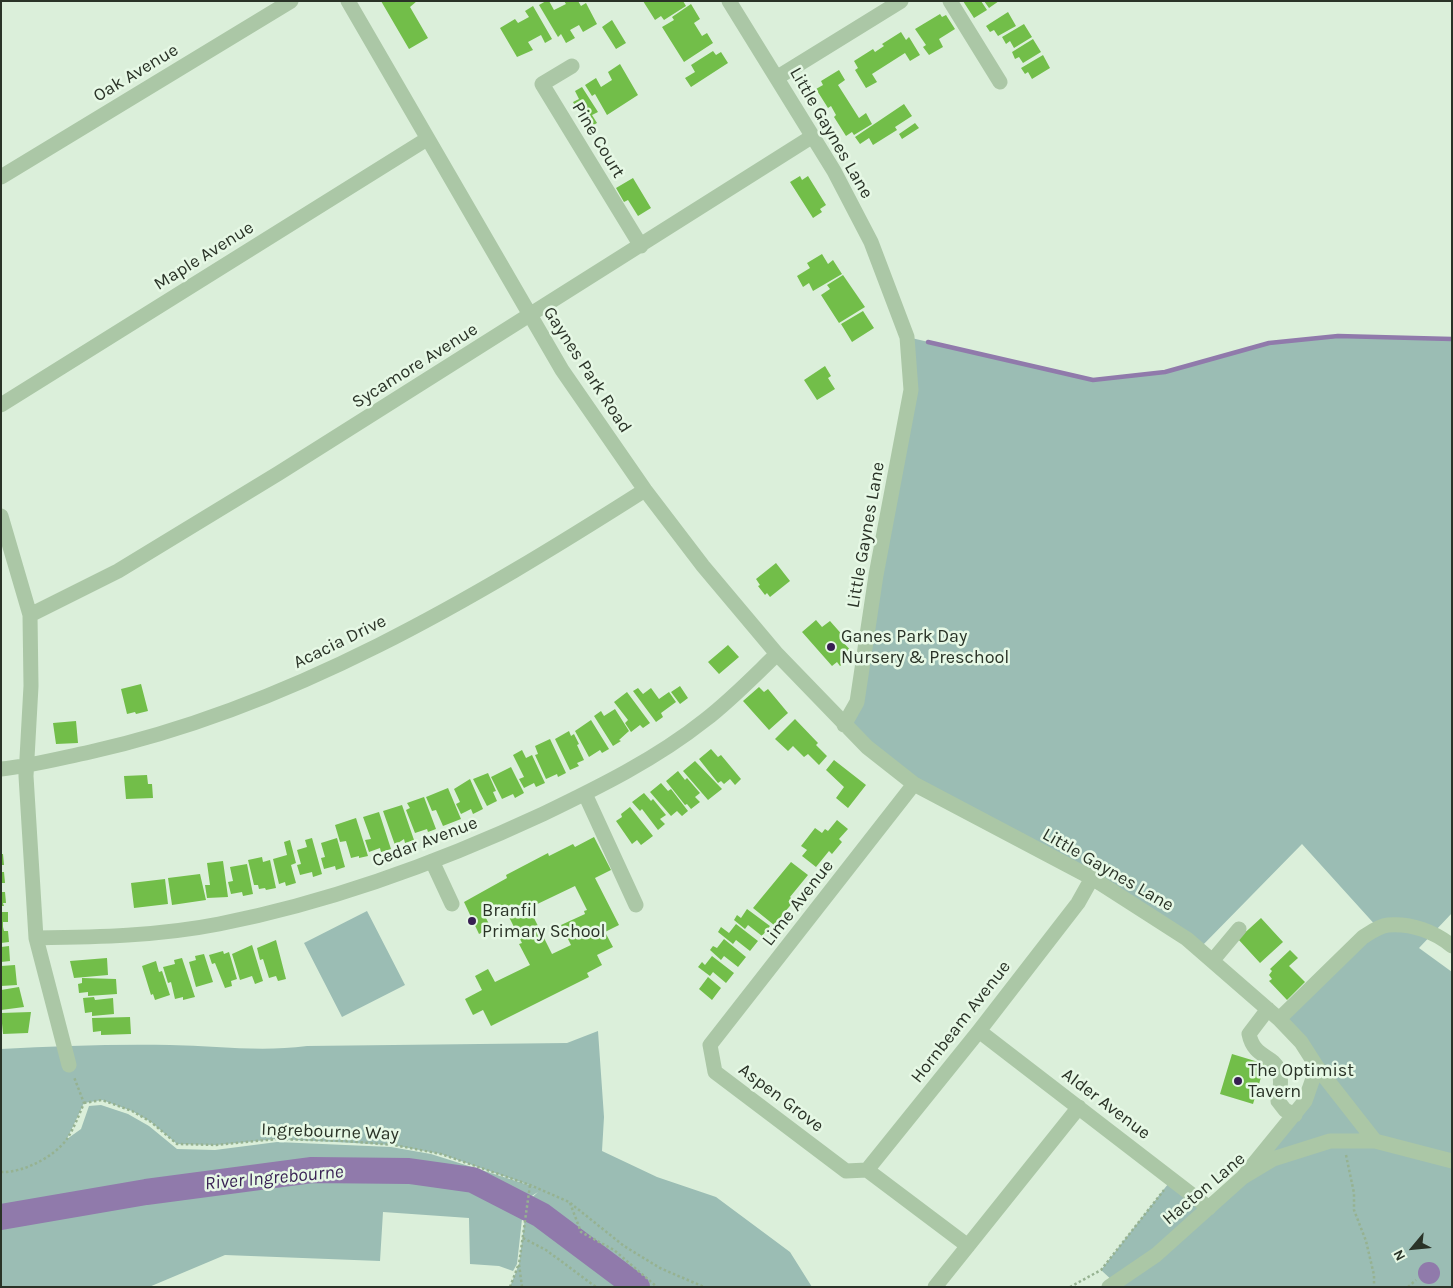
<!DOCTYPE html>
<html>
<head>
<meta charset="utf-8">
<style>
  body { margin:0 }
  #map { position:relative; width:1453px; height:1288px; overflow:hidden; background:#dbefda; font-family:Karla,sans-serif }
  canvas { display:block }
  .frame { position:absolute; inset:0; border:2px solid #2a3327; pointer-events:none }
  .north { position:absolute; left:1388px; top:1223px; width:50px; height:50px; -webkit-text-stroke:4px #e6f8e5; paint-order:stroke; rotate:242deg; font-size:14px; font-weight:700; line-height:20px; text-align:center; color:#2a3327 }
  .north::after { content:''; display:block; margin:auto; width:18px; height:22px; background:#2a3327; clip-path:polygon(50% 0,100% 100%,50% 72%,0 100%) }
</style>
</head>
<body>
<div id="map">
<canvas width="1453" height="1288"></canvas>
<div class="frame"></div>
<div class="north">N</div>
</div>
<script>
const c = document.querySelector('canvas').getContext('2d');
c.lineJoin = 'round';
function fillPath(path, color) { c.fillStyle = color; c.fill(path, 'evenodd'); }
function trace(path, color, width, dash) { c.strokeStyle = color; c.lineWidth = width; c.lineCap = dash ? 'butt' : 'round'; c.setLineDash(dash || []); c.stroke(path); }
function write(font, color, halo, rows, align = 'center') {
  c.font = font + ' Karla,sans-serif'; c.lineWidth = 5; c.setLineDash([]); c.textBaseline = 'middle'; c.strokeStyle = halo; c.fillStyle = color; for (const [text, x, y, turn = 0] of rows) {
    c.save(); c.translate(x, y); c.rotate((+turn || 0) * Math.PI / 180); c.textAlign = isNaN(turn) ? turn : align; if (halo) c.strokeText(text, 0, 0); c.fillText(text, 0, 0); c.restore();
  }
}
fillPath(new Path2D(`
  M1338,336l114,3v574l-33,35 33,24v315h-343l6,-4 -14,-13 67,-86 41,24 86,-93 22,-48 -38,-48 99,-91 -76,-84 -103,105 -252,-147 -103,-77 13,-23 54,-312 -4,-53 186,43 72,-8 104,-29z
  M367,911l38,74 -63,32 -38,-74z
  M598,1031l6,86 -2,34 55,26 59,20 74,55 22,35h-302l9,-23 8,-62 11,-10 -14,9 -7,63 -4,7 -14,-5 -29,-2 -1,-46 -86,-6 -3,49 -155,-6 -76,32h-148v-238c56,-3 113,-5 169,-4 46,1 91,7 137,1l260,-3zM102,1100l30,11 19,11 26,22 39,1 61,-6 116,6 48,9 94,33 -104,-33 -40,-7 -114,-5 -62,8 -38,-1 -28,-23 -21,-12 -27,-9 -12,1 -8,23 -14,10 17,-36z`), '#9bbdb4');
fillPath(new Path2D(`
  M1418 1273a11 11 0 1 1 22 0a11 11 0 1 1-22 0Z`), '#907aab');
trace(new Path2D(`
  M928,342l165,38 72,-8 104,-29 69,-7 114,3`), '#907aab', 4.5);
trace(new Path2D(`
  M1,1217l145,-25 166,-22 97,1 64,9 68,35 96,72`), '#907aab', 26);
fillPath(new Path2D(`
  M381,1h36l-7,6 18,31 -19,11z
  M546,1h3l5,9 12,-6 -2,-3h14l3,5 5,-3 11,21 -14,8 -4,-7 -9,5 5,8 -9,5 -5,-9 -3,3 -19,-32z
  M643,1h40l3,5 -22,14 -3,-4 -6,4z
  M963,1h18l6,9 -13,8z
  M984,1h15l-10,7z
  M691,4l9,15 -6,4 8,13 5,-3 6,10 -29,19 -22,-35 12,-7 -2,-3z
  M533,6l19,33 -7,4 -4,-8 -13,7 5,8 -16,7 -17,-29 15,-9 3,4 11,-6 -4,-6z
  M1008,12l8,14 -18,10 -4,-6 -4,2 -4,-6z
  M940,14l2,3 4,-2 9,14 -16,10 4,8 -14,8 -6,-8 3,-2 -11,-16z
  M612,20l14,23 -10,6 -14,-22z
  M1024,24l8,13 -18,11 -4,-7 -4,3 -4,-7z
  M901,32l5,8 3,-3 11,18 -10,6 -5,-8 -33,21 5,8 -11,6 -11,-18 3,-2 -4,-7 19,-12 2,3 9,-6 -2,-2z
  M1033,39l8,13 -18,11 -4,-6 -4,2 -3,-7z
  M713,51l3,4 5,-3 7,11 -37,24 -6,-9 10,-6 -4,-7z
  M1043,55l7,13 -18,11 -4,-7 -3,2 -4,-6z
  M620,64l18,31 -31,20 -12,-21 -3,2 -7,-11 11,-7 5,9 11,-7 -4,-8z
  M839,70l6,10 -7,5 21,33 7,-5 6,11 -18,11 -2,-3 -6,4 -12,-19 2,-2 -5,-9 -3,2 -12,-19 7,-4 -2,-4z
  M582,87l16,25 -6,3 5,8 -9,5 -15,-26 6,-3 -4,-8z
  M904,104l8,12 -17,11 2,3 -24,15 -4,-7 -9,6 -5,-7z
  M915,123l4,5 -17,11 -3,-5z
  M800,176l2,4 6,-4 18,29 -6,4 2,3 -9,6 -23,-36z
  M633,178l18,30 -13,8 -10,-16 -4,2 -8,-14z
  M822,254l6,10 5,-4 9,14 -29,17 -4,-8 -6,4 -6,-11 13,-8 -3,-5z
  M843,275l22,32 -26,16 -18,-28 9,-6 -3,-4z
  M863,311l11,17 -22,14 -11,-18z
  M825,366l6,10 -3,2 7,11 -18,11 -13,-20z
  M776,563l14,18 -20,16 -3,-4 -2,2 -7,-9 2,-1 -4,-6z
  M816,620l6,7 8,-6 15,17 -3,3 12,13 -14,12 -3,-4 -5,4 -30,-34z
  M728,645l11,12 -20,17 -11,-12z
  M141,684l7,27 -12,3 -1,-2 -8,2 -6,-25z
  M680,686l8,12 -8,6 -9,-12z
  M759,687l5,5 4,-3 20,24 -19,17 -26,-29z
  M638,688l5,6 8,-6 8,11 10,-7 7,10 -15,11 2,4 -7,5 -23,-31z
  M627,692l23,31 -7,5 -3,-3 -9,7 -6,-9 3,-3 -14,-18z
  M615,709l14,22 -10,9 2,1 -8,5 -19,-30 7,-5 3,5z
  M795,719l23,24 -2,2 11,11 -8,9 -11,-11 -4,3 -11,-11 -5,5 -13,-12z
  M591,720l18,29 -7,4 -2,-3 -11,7 -14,-26z
  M76,721l2,22 -22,1 -3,-21z
  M569,731l2,5 3,-2 5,10 -2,1 7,15 -7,3 2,3 -9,4 -15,-31z
  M550,739l16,34 -8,4 -1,-3 -11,5 -11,-24 3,-1 -3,-8z
  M711,749l7,8 3,-2 20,24 -6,6 -5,-6 -6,5 -3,-3 -3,2 -19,-24z
  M522,750l4,8 6,-3 13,28 -9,4 -2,-4 -10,5 -5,-9 5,-2 -11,-22z
  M834,760l32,25 -18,23 -12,-10 8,-11 -18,-17z
  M695,761l27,28 -14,11 -25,-29z
  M511,767l13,26 -9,5 -2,-4 -11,5 -11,-22z
  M678,771l7,9 2,-2 13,15 -5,4 5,5 -9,7 -4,-5 -2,1 -19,-24z
  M488,773l8,18 -3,1 4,9 -10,5 -14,-27z
  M147,775l1,9h4l1,14 -27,1 -2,-23z
  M470,779l13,30 -10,5 -2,-5 -10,5 -5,-10 4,-2 -6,-13z
  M661,783l7,8 3,-2 17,22 -6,5 -5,-5 -6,5 -21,-24z
  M448,788l13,31 -18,7 -7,-16 -4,1 -6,-14z
  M644,793l7,8 2,-2 13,16 -6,4 5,5 -7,6 -16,-21 -2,2 -8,-9z
  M424,797l12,32 -8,3 -1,-3 -12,4 -9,-23 4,-2 -3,-5z
  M402,805l12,35 -9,3 -1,-4 -9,6 -12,-34z
  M630,807l23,29 -12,9 -4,-5 -5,4 -16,-23 6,-4 -1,-3z
  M379,812l12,37 -10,3 -1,-4 -11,4 -4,-12 6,-1 -8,-22z
  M356,818l12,38 -9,2v-2l-8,2 -5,-17 -6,1 -5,-17z
  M837,820l11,9 -9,10 3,3 -10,12 -3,-3 -13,16 -14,-11 5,-6 -6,-4 14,-18 7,5 3,-4 3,2z
  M594,837l17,33 -16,8 24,47 -14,7 8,15 -16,8 5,10 -15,8 2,4 -98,49 -8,-16 -10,5 -8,-16 17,-9 -7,-14 13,-7 7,13 35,-17 -11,-21 3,-1 -19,-38 -18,11 6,12 -12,6 -15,-32 43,-24 -1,-3 42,-22 1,3 24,-12 2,3zM575,886l12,24 -3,1 1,3 -24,11 10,20 -19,9 -23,-46z
  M312,838l10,36 -9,3 -1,-5 -12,3 -3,-10 4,-1 -4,-14 10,-3 -2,-7z
  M337,838l8,29 -9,3 -1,-4 -11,3 -3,-11 4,-1 -4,-14z
  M290,840l6,23 -5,2 5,18 -10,3 -1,-4 -6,2 -6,-25 14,-4 -3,-13z
  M1,854h2l1,11h-3z
  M262,857l1,5 7,-2 6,28 -10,2 -1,-2 -6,1 -1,-4h-4l-6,-25z
  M223,861l5,36 -21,1 -2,-13h5l-3,-22z
  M791,862l17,13 -18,22 4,4 -20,24 -21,-17z
  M247,864l6,30 -10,2 -1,-4 -11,2 -3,-12 5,-1 -3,-14z
  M1,872h3l1,11h-4z
  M200,874l6,26 -34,5 -4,-27z
  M165,879l3,25 -34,4 -3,-25z
  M1,892h4l1,11h-3l1,3h-3z
  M747,909l23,17 -8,10 -14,-11 -3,4 -11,-9 3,-5 4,3z
  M1,912h7v10h-5v5l1,4h4l1,11 -8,1z
  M1261,918l22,24 -23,21 -22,-24z
  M736,924l22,17 -8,10 -14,-11 -3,4 -15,-12 3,-5 8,6z
  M724,939l22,18 -8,10 -14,-11 -3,4 -11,-10 3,-4 4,2z
  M276,940l10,39 -8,2 -2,-5 -7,2 -6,-19 -3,1 -3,-12z
  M252,945l11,36 -8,3 -3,-8 -12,4 -8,-26z
  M9,946l1,15 -9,1v-15z
  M1290,950l8,8 -9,8 16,16 -18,18 -18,-19 3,-2 -3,-4 3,-4 -2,-2z
  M223,951l1,3 5,-2 8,27 -6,2 1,5 -7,2 -10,-25 -3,1 -3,-9z
  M204,954l9,28 -17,5 -7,-25 7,-2 -1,-4z
  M712,956l22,17 -8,10 -13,-11 -3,4 -12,-9 4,-5 3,3z
  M107,958l1,17 -34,3 -4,-17z
  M182,958l13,39 -12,3v-3l-8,2 -4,-17 -3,1 -5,-16 12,-3 -1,-4z
  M156,961l3,11 3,-1 8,24 -15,5 -2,-6 -2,1 -9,-29z
  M15,965l2,20 -16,1v-20z
  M708,977l13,11 -9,12 -13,-11z
  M82,978l34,1 1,15 -29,2v-4l-9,1 -1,-9 4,-1z
  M19,987l5,20 -23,3v-20z
  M94,997l1,3 18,-2 1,16 -22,2v-4l-7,1 -2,-15z
  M31,1012l-3,21 -25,1 -2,-21z
  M130,1017l1,17 -30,1v-4l-8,1 -1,-14z
  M1232,1054l33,10 -12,40 -33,-10z`), '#72be49');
trace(new Path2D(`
  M84,1103l18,-3 30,11 19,11 26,22 39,1 61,-6 68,2 49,4 47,9 89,31 39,17 55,44 36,22 44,19
  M1346,1155l8,38v17l12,31 8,34v12
  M1,1172c22,1 53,-15 66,-33 7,-11 12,-24 17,-36l-10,-26
  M570,1203l11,29 33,18 43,37
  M523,1238l23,12 50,37
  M510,1287l8,-21
  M522,1287l-3,-23 11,-79
  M1070,1287l31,-17 63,-80
  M1408,1287l8,-7`), '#96b291', 2.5, [2.5, 2.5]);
trace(new Path2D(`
  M348,1l214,369 83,120 58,76 74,88 90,93 47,37 178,94 95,61 92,80 22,23 16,25 -12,34 -62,76
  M729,1l105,170 37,71 36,95 4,53 -35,185 -19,127 -13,23
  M950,1l50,81
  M572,66l-30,18 99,162
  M778,77l123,-76
  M1,177l290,-176
  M1,405l426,-266
  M1,516l29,99 1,71 -5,90 10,162 33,127
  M30,615l88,-44 161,-98 534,-337
  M1,769c30,-3 60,-11 89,-17 202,-45 382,-152 555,-262
  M914,784l-204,261 5,27 131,99 21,-1 112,-139 99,-128 14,-25
  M585,794l51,111
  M432,861l20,43
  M36,938c61,-1 122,-2 183,-14 112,-22 221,-62 324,-110 56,-27 113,-55 162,-94 26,-20 49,-44 72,-66
  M1213,960l26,-31
  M1268,1009l-19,25c7,34 41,13 29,67l7,9 10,5
  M1279,1019l84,-82c8,-5 16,-11 25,-12 24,-2 47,7 64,21
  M979,1031l230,177
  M1317,1067l58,74
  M867,1170l101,76
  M935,1287l144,-180
  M1109,1287l47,-32 87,-78 30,-18 57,-18h45l77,20`), '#abc7a6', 15);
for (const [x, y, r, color] of [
  [831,647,5,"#371f52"],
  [472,921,5,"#371f52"],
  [1238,1081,5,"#371f52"]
]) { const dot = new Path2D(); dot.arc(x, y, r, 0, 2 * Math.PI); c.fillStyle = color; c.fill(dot); trace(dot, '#e6f8e5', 2); }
write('18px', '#2a3327', '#e6f8e5', [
  ["Oak Avenue",136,73,-31],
  ["Little Gaynes Lane",831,133,60],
  ["Pine Court",598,140,59],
  ["Maple Avenue",204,256,-32],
  ["Sycamore Avenue",415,366,-32],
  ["Gaynes Park Road",587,370,57],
  ["Little Gaynes Lane",866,535,-80],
  ["Acacia Drive",340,642,-26],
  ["Cedar Avenue",425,842,-21],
  ["Little Gaynes Lane",1108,870,30],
  ["Lime Avenue",798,903,-52],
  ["Hornbeam Avenue",961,1022,-52],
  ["Aspen Grove",781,1098,37],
  ["Alder Avenue",1106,1104,37],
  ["Ingrebourne Way",330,1132,2],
  ["Hacton Lane",1204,1189,-40]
]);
write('18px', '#2a3327', '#e6f8e5', [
  ["Ganes Park Day",841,637],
  ["Nursery & Preschool",841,658],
  ["Branfil",482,911],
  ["Primary School",482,932],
  ["The Optimist",1248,1071],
  ["Tavern",1248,1092]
], 'left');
write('italic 19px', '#371f52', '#e6f8e5', [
  ["River Ingrebourne",274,1178,-5]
]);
</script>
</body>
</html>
